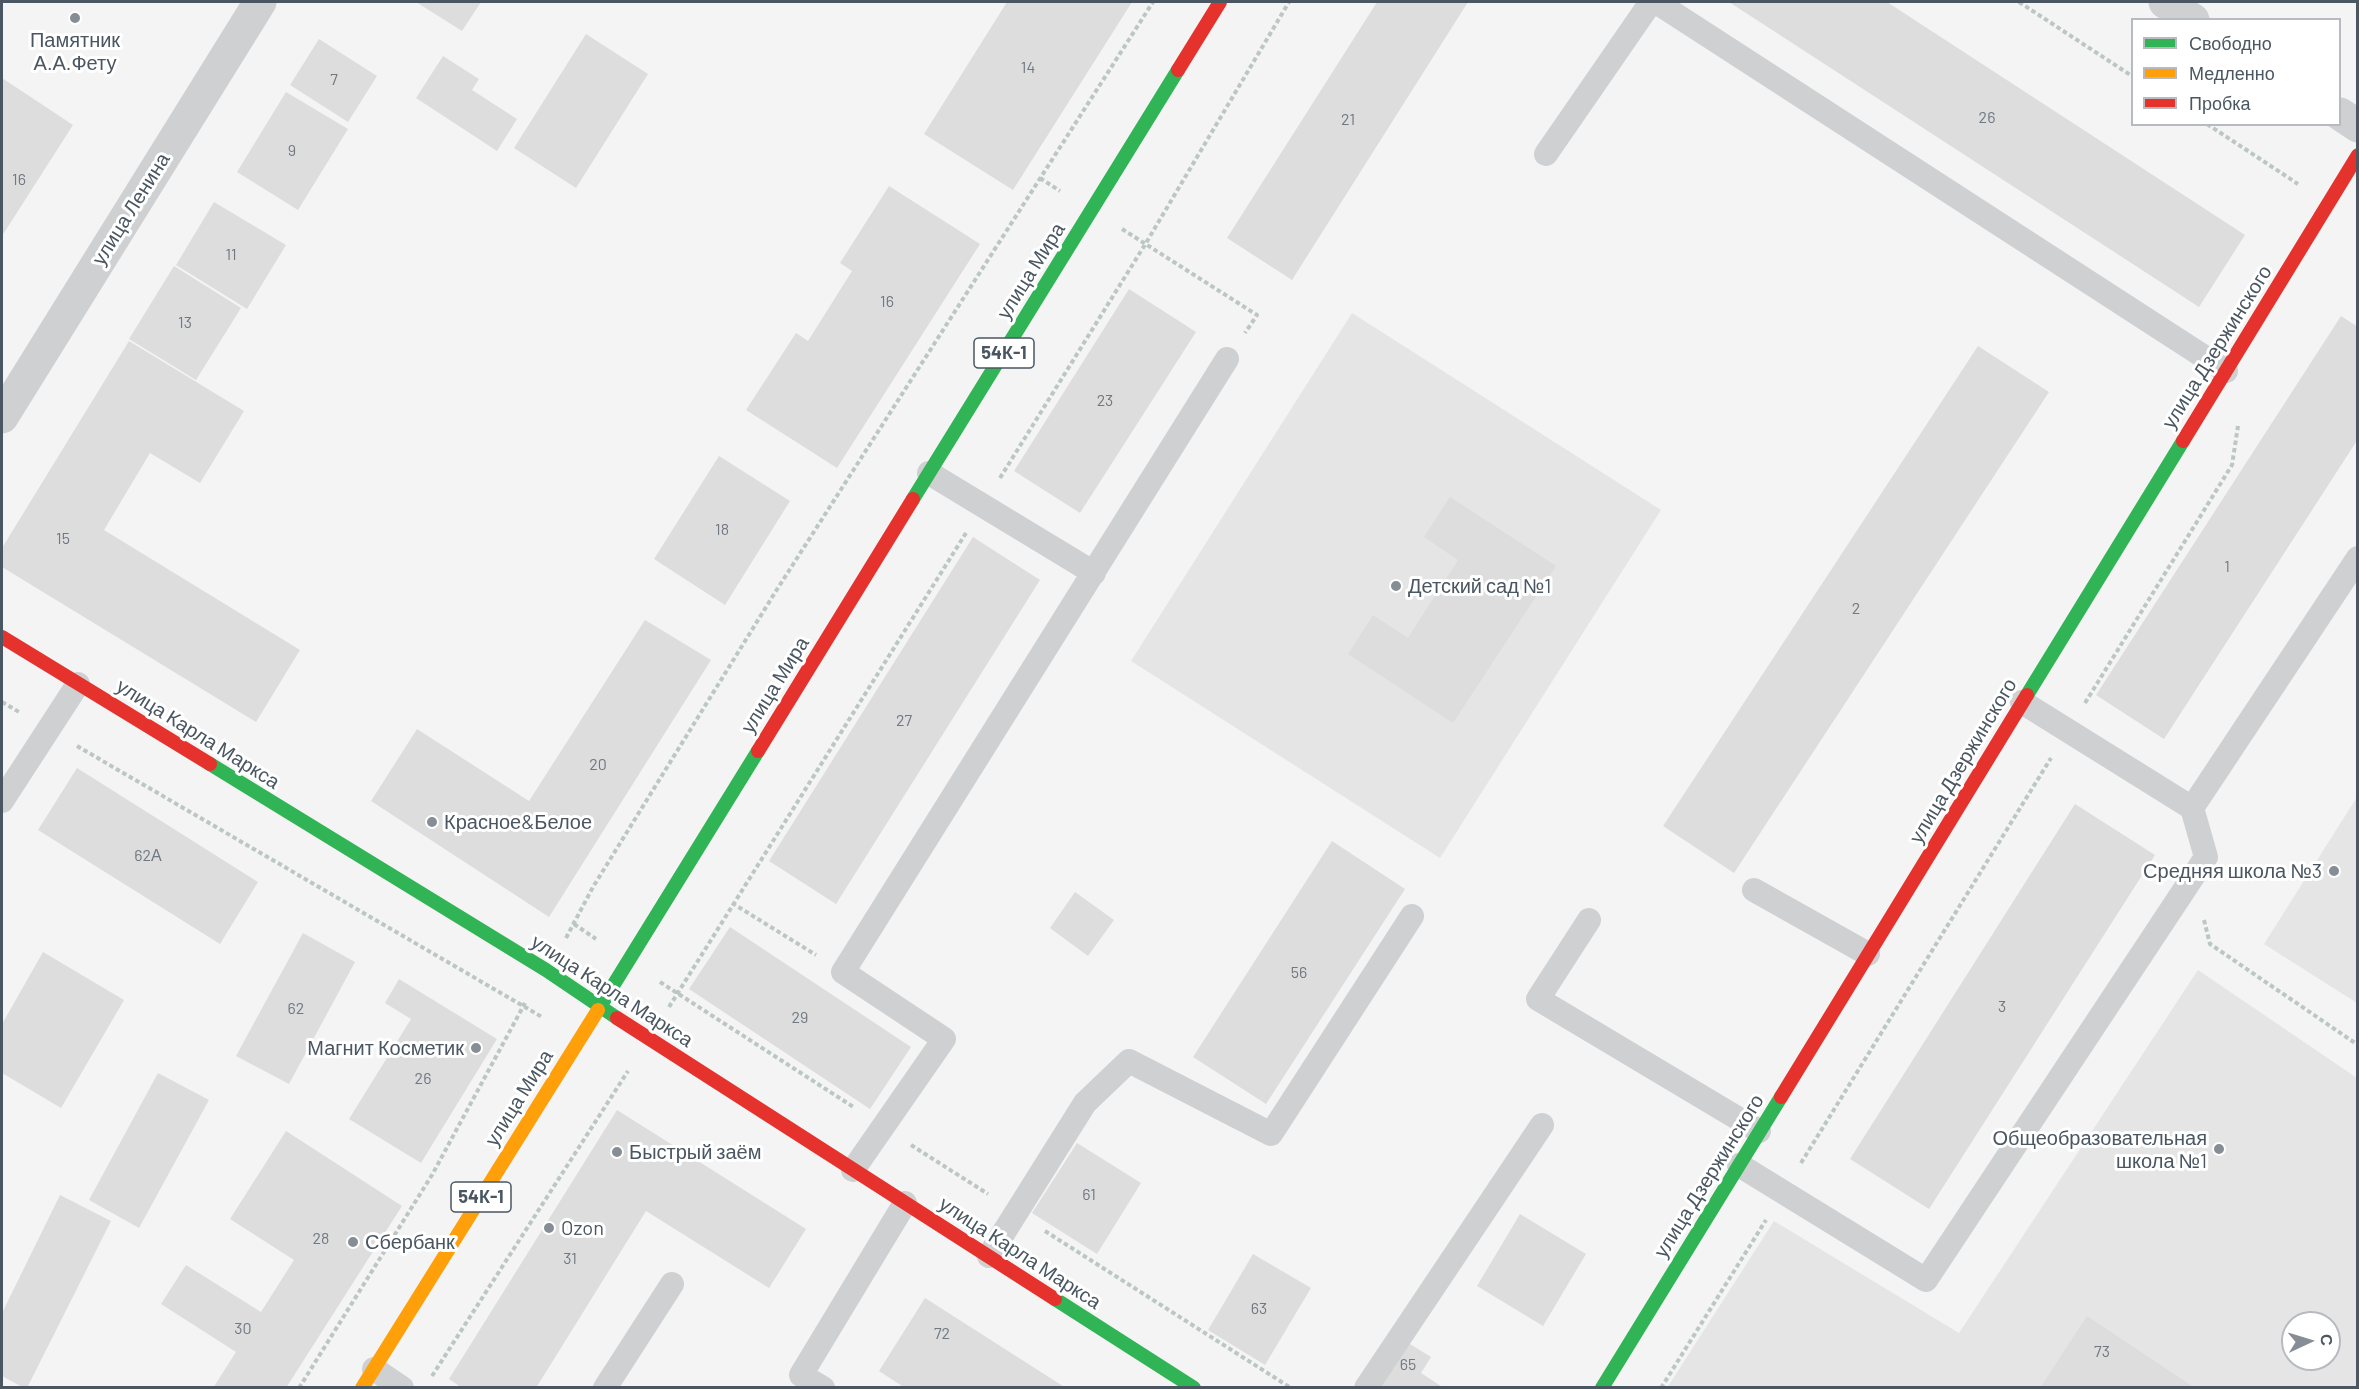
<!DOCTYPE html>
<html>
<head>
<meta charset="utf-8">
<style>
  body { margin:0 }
  #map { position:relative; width:2359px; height:1389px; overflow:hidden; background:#f4f4f4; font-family:Barlow,sans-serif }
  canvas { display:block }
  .frame { position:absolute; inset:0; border:3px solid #4a5661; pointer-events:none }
  .legend { position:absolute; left:2131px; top:18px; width:210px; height:108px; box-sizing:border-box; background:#fff; border:2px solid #b7bbc0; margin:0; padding:8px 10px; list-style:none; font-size:18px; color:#4a5661 }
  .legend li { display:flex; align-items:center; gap:12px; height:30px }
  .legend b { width:30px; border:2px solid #b7bbc0 }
  .north { position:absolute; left:2281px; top:1311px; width:60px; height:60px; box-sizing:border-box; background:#fff; border:2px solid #b7bbc0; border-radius:50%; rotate:86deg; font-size:16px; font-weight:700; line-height:24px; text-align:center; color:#4a5661 }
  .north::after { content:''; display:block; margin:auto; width:21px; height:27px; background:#868d94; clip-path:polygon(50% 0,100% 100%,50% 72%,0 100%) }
</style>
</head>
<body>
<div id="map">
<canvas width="2359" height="1389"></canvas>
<div class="frame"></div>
<ul class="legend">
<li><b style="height:8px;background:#30b455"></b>Свободно</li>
<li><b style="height:8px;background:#ff9f0a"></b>Медленно</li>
<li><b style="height:8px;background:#e5322d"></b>Пробка</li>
</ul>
<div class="north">С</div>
</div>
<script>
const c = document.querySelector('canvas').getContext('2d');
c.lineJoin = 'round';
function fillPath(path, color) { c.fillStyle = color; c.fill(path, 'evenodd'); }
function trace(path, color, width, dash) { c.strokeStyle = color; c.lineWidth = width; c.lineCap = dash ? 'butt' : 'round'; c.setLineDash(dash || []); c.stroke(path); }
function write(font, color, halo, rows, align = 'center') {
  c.font = font + ' Barlow,sans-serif'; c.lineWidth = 6; c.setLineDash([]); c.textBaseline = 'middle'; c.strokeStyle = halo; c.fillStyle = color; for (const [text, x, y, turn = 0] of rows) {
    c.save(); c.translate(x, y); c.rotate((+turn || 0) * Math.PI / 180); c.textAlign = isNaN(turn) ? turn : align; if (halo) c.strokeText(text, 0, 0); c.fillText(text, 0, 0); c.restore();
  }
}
fillPath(new Path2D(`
  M1352,313l309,197 -221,348 -309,-197z
  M2357,797v206l-93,-59z
  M2198,970l159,108v309l-690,1 107,-167 185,112zM2293,1323h36v36h-36z`), '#e6e5e6');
fillPath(new Path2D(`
  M416,2h65l-19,29z
  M1007,2h125l-119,188 -89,-56z
  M1377,2h91l-176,278 -65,-42z
  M1729,2h158l358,233 -46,72z
  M586,34l62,40 -72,114 -62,-40z
  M319,39l58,37 -29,46 -58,-37z
  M443,56l36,23 -7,11 45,29 -20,32 -81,-53z
  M2,78l71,47 -71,111z
  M286,92l62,37 -50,81 -61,-38z
  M889,186l91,58 -143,224 -91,-58 50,-77 12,8 44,-70 -12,-8z
  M214,202l72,43 -39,64 -71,-44z
  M174,266l67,42 -45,72 -67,-41z
  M1129,289l67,43 -116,181 -66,-42z
  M2341,316l17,11v112l-194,300 -68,-44z
  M129,341l115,70 -44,72 -50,-30 -46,77 196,120 -44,72 -254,-155v-19z
  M1978,346l71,46 -315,481 -71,-47z
  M719,456l71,45 -65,104 -71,-46z
  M1450,497l106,69 -103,157 -105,-69 25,-39 35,23 50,-78 -34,-23z
  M973,537l67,43 -204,324 -67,-43z
  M645,620l66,40 -162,257 -178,-116 46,-72 112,72z
  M77,768l181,114 -38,62 -182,-114z
  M2075,804l80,51 -226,354 -79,-50z
  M1332,841l73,48 -139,215 -73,-47z
  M1075,892l39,28 -26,36 -38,-28z
  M730,927l181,120 -41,62 -181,-120z
  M303,933l52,29 -66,122 -53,-28z
  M43,952l81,48 -63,108 -59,-35v-49z
  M399,979l98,60 -76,124 -72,-44 62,-100 -26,-16z
  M158,1073l51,27 -70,128 -50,-28z
  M617,1110l189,119 -37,59 -123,-77 -110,177h-74l-13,-9z
  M286,1131l116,75 -116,182h-73l23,-36 -75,-48 25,-39 75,47 33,-52 -64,-41z
  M1077,1143l64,40 -44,71 -65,-41z
  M60,1195l51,26 -84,167h-3l-22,-12v-63z
  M1520,1214l66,40 -43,72 -66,-40z
  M1253,1254l58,34 -46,77 -57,-35z
  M925,1298l141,90h-161l-26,-17z
  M2087,1316l108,72h-155z
  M1405,1341l26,16 -10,16 23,15h-68z`), '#ddddde');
trace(new Path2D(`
  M2019,2l113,74
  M2207,124l91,60
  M1040,178l20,13
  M1122,229l135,86 -12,18
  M1000,478l146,-235 143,-241
  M2,702l17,10
  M2085,703l147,-238 6,-39
  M77,746l465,271
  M732,903l84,52
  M2204,920l6,24 148,101
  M574,924l22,15
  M566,938l27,-51 183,-296 377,-589
  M660,982l195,126
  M669,1007l297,-474
  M911,1145l77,49
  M1801,1163l250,-405
  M1045,1231l246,157
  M432,1376l196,-305
  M299,1388l133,-213 93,-172
  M1661,1388l105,-168`), '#bcc7c4', 4, [4.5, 3]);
trace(new Path2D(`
  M1656,2l570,369
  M1546,154l105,-152
  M929,473l165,100
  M2022,702l170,106 166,-250
  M2,801l76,-117
  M1754,890l114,64
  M1589,920l-51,79 221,132
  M1739,1165l187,115 280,-423 -14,-49
  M853,1170l91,-131 -101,-67 384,-613
  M989,1256l96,-153 44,-42 142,73 141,-218
  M374,1369l28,19
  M605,1388l67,-104
  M823,1388l-22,-13 104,-172
  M1366,1388l176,-263`), '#ced0d2', 24);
trace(new Path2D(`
  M2165,2l28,18
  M2340,114l18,12
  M2,417l258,-415`), '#ced0d2', 33);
trace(new Path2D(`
  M913,499l265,-429
  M2027,695l156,-254
  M210,764l336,206 71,48
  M598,1010l160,-259
  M1055,1299l139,89
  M1602,1388l179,-291`), '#30b455', 14);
trace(new Path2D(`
  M362,1388l236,-378`), '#ff9f0a', 14);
trace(new Path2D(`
  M1178,70l42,-68
  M2183,441l175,-286
  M2,637l208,127
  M758,751l155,-252
  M617,1018l438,281
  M1781,1097l246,-402`), '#e5322d', 14);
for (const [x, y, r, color] of [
  [75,18,6,"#868d94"],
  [1396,586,6,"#868d94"],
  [432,822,6,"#868d94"],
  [2334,871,6,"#868d94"],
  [476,1048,6,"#868d94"],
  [2219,1149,6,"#868d94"],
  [617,1152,6,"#868d94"],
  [549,1228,6,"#868d94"],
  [353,1242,6,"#868d94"]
]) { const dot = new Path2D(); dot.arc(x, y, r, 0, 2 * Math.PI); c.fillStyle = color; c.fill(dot); trace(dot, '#fff', 2); }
write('16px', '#707881', null, [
  ["14",1028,68],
  ["7",334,80],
  ["26",1987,118],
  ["21",1348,120],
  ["9",292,151],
  ["16",19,180],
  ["11",231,255],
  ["16",887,302],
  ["13",185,323],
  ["23",1105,401],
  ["18",722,530],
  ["15",63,539],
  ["1",2227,567],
  ["2",1856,609],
  ["27",904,721],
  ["20",598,765],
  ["62А",148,856],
  ["56",1299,973],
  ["3",2002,1007],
  ["62",296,1009],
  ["29",800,1018],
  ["26",423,1079],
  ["61",1089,1195],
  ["28",321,1239],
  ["31",570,1259],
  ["63",1259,1309],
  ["30",243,1329],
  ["72",942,1334],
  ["73",2102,1352],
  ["65",1408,1365]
]);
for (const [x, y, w] of [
  [1004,353,60],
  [481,1197,60]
]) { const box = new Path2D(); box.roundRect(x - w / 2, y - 15, w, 30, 4.5); c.fillStyle = '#fff'; c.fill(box); trace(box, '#4a5661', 1.5); }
write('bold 18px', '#4a5661', null, [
  ["54К-1",1004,353],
  ["54К-1",481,1197]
]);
write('20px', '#4a5661', '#fff', [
  ["Памятник",75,40,"center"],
  ["А.А.Фету",75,63,"center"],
  ["Детский сад №1",1408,586],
  ["Красное&Белое",444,822],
  ["Средняя школа №3",2322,871,"right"],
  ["Магнит Косметик",464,1048,"right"],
  ["Общеобразовательная",2207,1138,"right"],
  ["школа №1",2207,1161,"right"],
  ["Быстрый заём",629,1152],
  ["Ozon",561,1228],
  ["Сбербанк",365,1242]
], 'left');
write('20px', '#4a5661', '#fff', [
  ["улица Ленина",131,209,-58],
  ["улица Мира",1031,271,-58],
  ["улица Дзержинского",2217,347,-58],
  ["улица Мира",775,685,-58],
  ["улица Карла Маркса",198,734,32],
  ["улица Дзержинского",1963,761,-59],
  ["улица Карла Маркса",612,991,33],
  ["улица Мира",519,1098,-58],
  ["улица Дзержинского",1709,1176,-58],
  ["улица Карла Маркса",1020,1253,33]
]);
</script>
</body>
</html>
